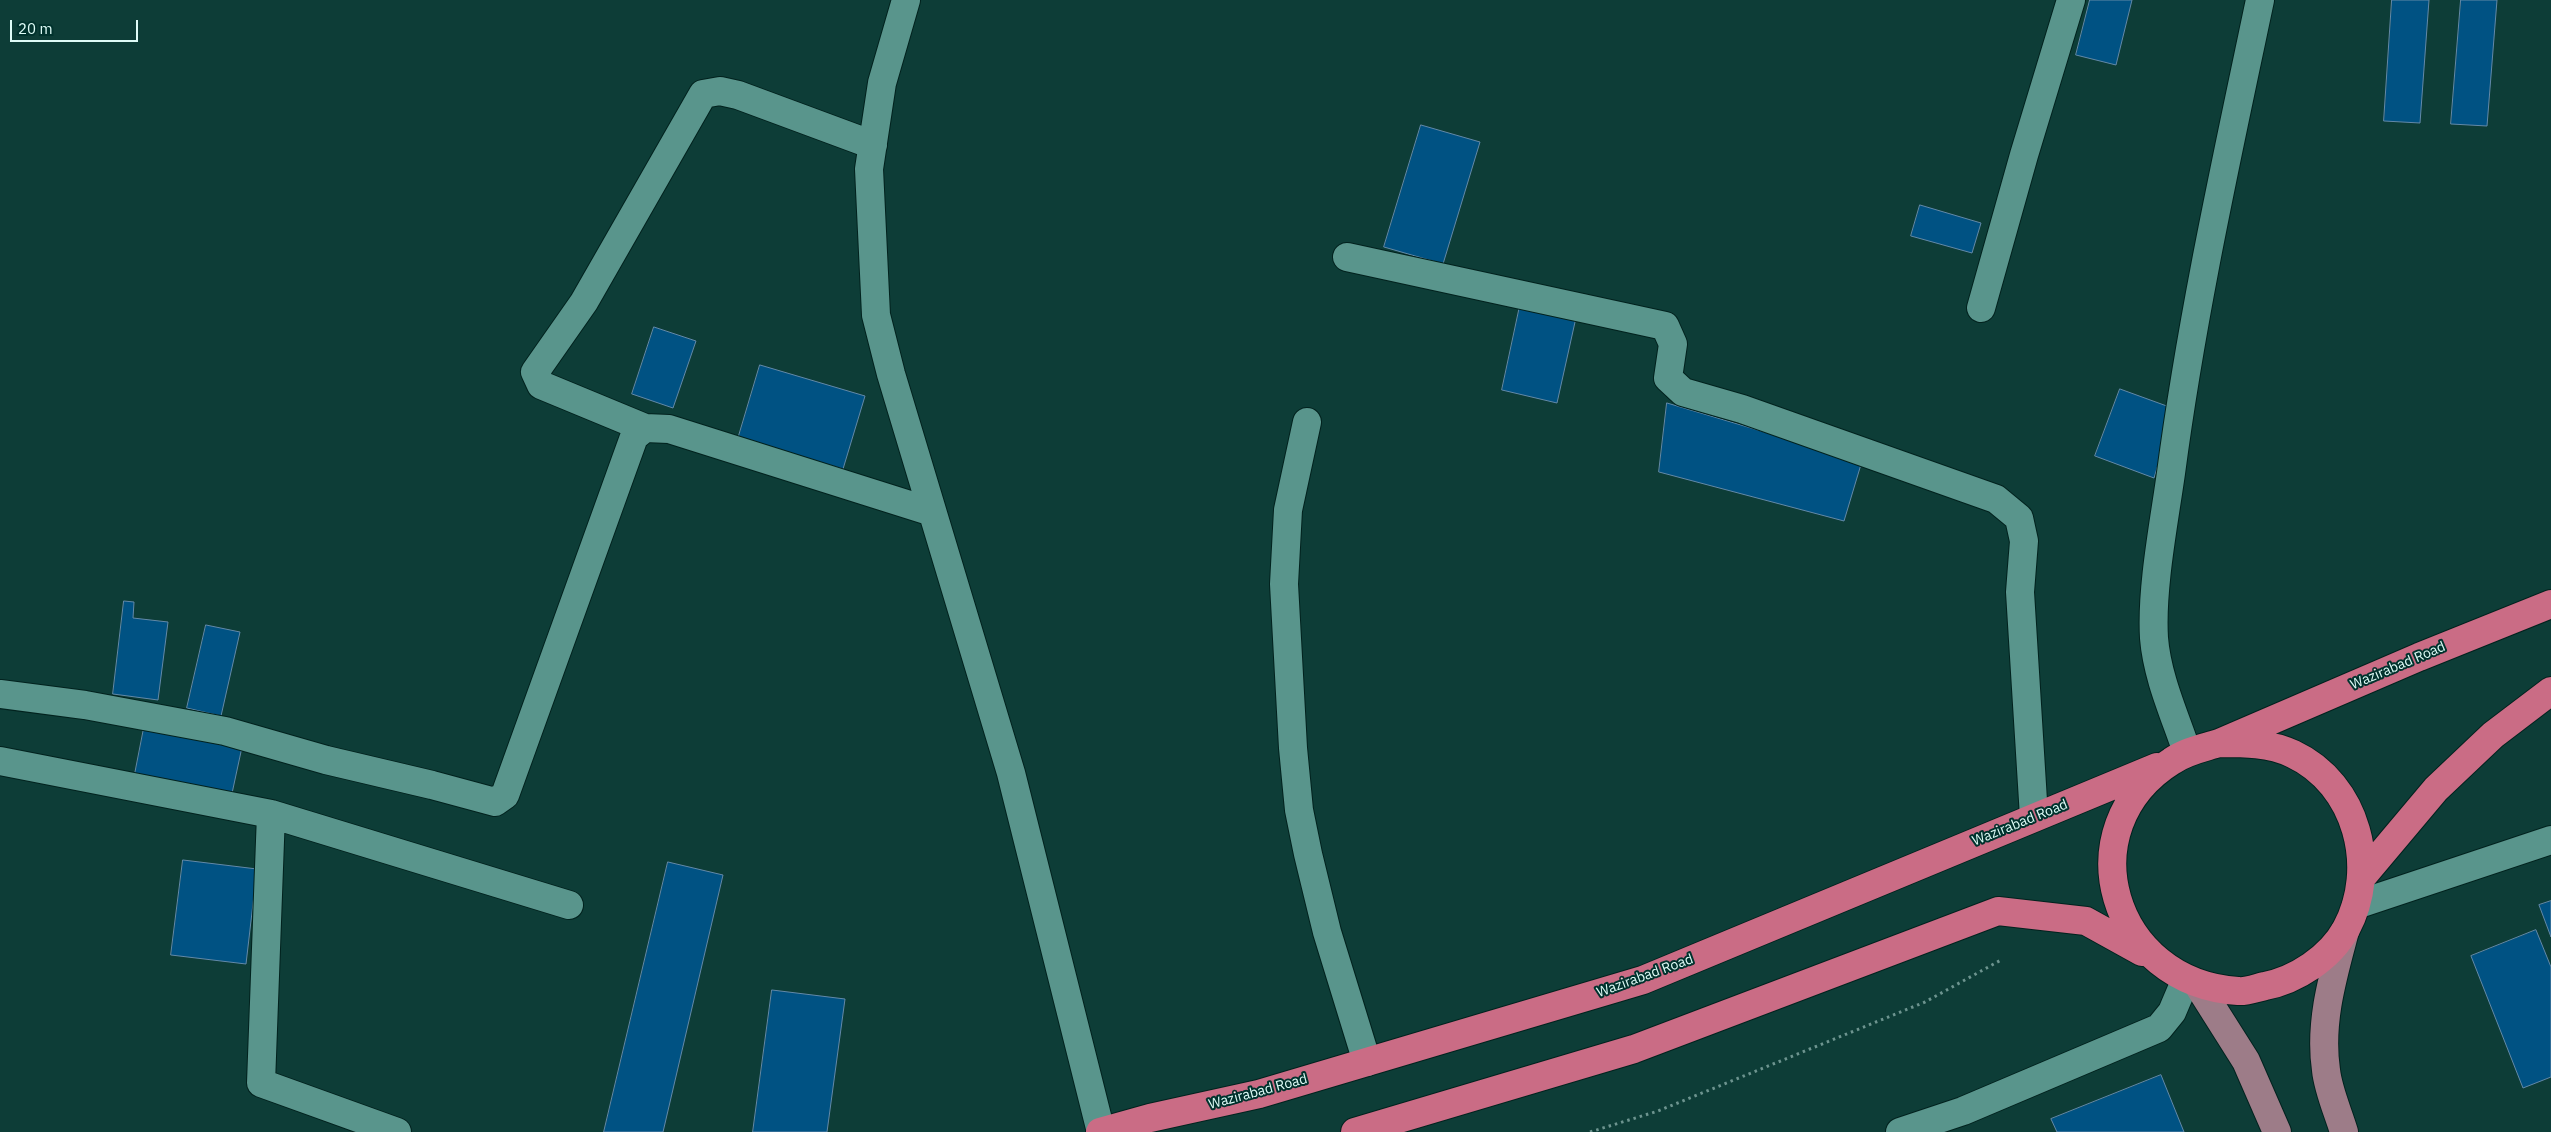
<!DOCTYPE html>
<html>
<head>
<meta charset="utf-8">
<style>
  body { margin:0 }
  #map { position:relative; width:2551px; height:1132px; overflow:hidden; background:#0d3d37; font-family:"IBM Plex Sans",sans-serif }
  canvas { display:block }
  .scale { position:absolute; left:10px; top:20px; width:128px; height:22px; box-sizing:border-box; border:2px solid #defcf7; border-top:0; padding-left:6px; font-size:15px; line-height:18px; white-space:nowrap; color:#defcf7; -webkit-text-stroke:4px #00322d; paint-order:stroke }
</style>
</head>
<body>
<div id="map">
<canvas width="2551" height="1132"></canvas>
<div class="scale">20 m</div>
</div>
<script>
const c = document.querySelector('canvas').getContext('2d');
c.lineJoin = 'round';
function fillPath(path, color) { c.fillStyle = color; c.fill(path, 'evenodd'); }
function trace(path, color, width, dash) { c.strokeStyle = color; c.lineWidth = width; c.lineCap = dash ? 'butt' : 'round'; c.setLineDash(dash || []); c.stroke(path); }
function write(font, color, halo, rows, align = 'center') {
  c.font = font + ' "IBM Plex Sans",sans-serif'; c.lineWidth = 4; c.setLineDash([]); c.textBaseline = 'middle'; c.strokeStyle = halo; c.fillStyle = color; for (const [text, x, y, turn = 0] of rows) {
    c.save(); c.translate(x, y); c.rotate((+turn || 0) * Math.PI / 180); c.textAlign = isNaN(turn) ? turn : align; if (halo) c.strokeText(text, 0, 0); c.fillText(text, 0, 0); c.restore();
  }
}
const building = new Path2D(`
  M2090,0h42l-16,65 -40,-10z
  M2392,0h37l-9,123 -36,-2z
  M2461,0h36l-10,126 -36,-2z
  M1421,125l59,17 -37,122 -59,-17z
  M1920,205l61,18 -9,30 -61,-17z
  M1521,301l56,12 -20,90 -55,-13z
  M654,327l42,14 -23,67 -41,-14z
  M760,365l105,31 -22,73 -105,-30z
  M2120,389l55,20 -21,69 -59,-22z
  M1667,403l195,58 -18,60 -185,-49z
  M124,601l10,1 -1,16 35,4 -10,78 -45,-6z
  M206,625l34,7 -19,84 -34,-8z
  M144,728l98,19 -11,51 -97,-19z
  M183,860l74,9 -11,95 -75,-9z
  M668,862l55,13 -60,257h-59z
  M2551,901v36l-12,-32z
  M2536,930l15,37v110l-28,11 -52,-132z
  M772,990l73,9 -18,133h-74z
  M2161,1075l23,57h-127l-6,-13z`);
fillPath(building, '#005283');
trace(building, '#6389a8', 1);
const minor = new Path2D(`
  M906,0l-24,83 -13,86 7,146 15,59 120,399 90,359
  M1347,257l318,69 8,18 -5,34 15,14 59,17 254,90 23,19 5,23 -4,51 14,225
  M1981,308l43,-153 47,-155
  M1307,422l-19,88 -4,74 9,164 6,62 9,44 19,78 40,130
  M645,428l-104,-43 -6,-13 49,-70 119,-208 17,-3 18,4 135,50
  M0,694l85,11 140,26 101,29 106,25 63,17 10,-7 129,-358 11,-9 24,1 263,83
  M2187,752c-12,-36 -30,-75 -33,-114 -3,-50 10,-115 17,-165 21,-159 56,-316 89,-473
  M0,761l271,53
  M2356,905l195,-65
  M397,1132l-136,-49 10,-269 298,91
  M1900,1132l63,-21 196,-83 13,-16 14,-33`);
const major = new Path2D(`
  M2198,985l48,76 31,71
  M2344,1132c-6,-20 -16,-42 -18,-62 -7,-48 7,-94 19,-139`);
const highway = new Path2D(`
  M2219,743c25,0 51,0 74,11 64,30 86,114 53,175 -16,29 -50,51 -81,57 -9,2 -19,6 -27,5 -127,-8 -173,-163 -66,-230 14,-10 31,-13 47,-18l200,-86 132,-53
  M2362,877l74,-88 57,-54 58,-44
  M1100,1132l50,-14 109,-24 384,-114 514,-213
  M1355,1132l279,-83 364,-138 88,10 56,31`);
trace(minor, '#02221e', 30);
trace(major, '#02221e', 30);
trace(highway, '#02221e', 30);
trace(new Path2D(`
  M1590,1132l68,-21 267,-109 76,-42`), '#6d948f', 3, [2.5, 4]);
trace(minor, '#59958c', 28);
trace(major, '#9d7c88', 28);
trace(highway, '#ca6c85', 28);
write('14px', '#defcf7', '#00322d', [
  ["Wazirabad Road",2398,666,-23],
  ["Wazirabad Road",2020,823,-22],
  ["Wazirabad Road",1645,976,-20],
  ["Wazirabad Road",1258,1092,-15]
]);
</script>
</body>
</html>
